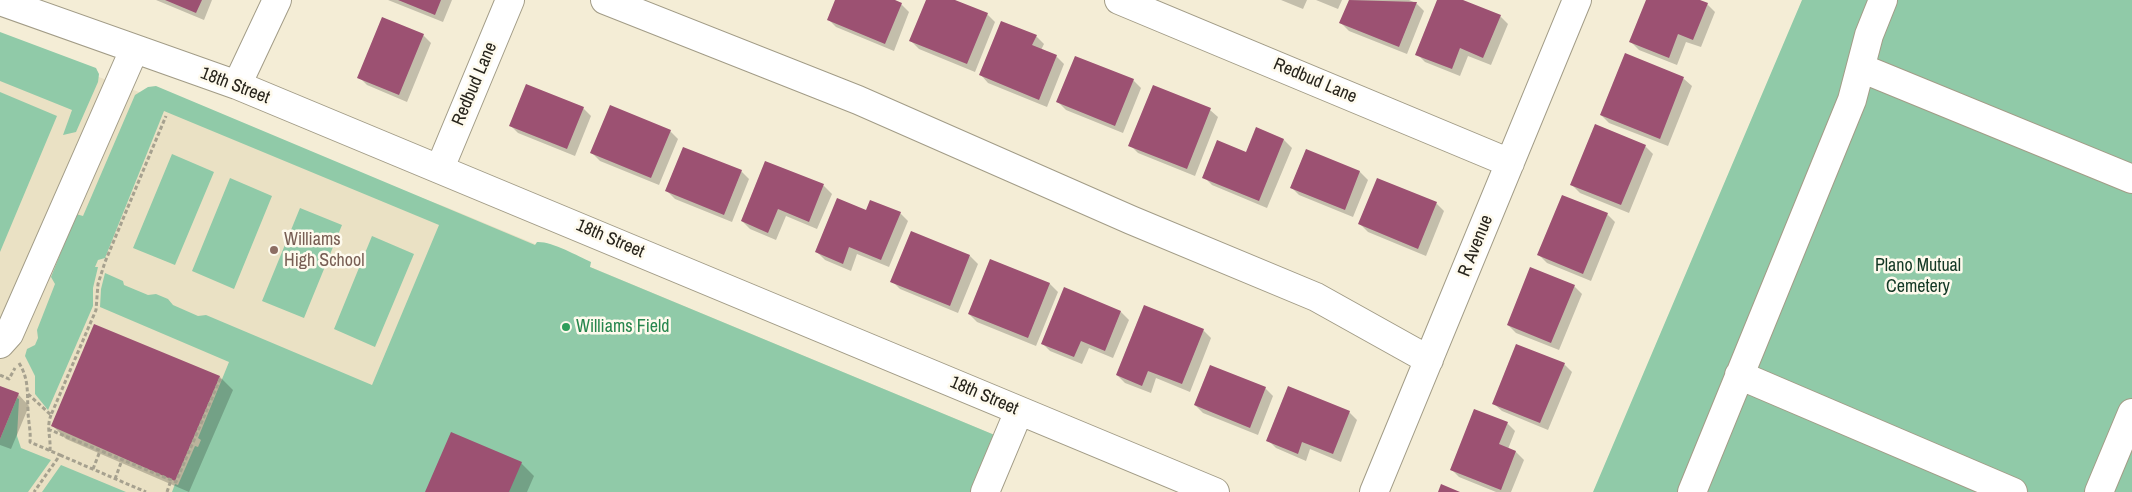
<!DOCTYPE html>
<html>
<head>
<meta charset="utf-8">
<style>
  body { margin:0 }
  canvas { display:block; background:#f4edd6 }
</style>
</head>
<body>
<canvas width="2132" height="492"></canvas>
<script>
const c = document.querySelector('canvas').getContext('2d');
c.lineJoin = 'round';
function fillPath(path, color) { c.fillStyle = color; c.fill(path, 'evenodd'); }
function trace(path, color, width, dash) { c.strokeStyle = color; c.lineWidth = width; c.lineCap = dash ? 'butt' : 'round'; c.setLineDash(dash || []); c.stroke(path); }
function write(font, color, halo, rows, align = 'center') {
  c.font = font + ' "Archivo Narrow",sans-serif'; c.lineWidth = 5; c.setLineDash([]); c.textBaseline = 'middle'; c.strokeStyle = halo; c.fillStyle = color; for (const [text, x, y, turn = 0] of rows) {
    c.save(); c.translate(x, y); c.rotate((+turn || 0) * Math.PI / 180); c.textAlign = isNaN(turn) ? turn : align; if (halo) c.strokeText(text, 0, 0); c.fillText(text, 0, 0); c.restore();
  }
}
fillPath(new Path2D(`
  M0,40l446,167 551,229 -24,56h-973z`), '#eae1c4');
fillPath(new Path2D(`
  M1802,0h330v492h-539z
  M0,32l96,36 3,6 -1,8 -22,50 -13,3 9,-25 -72,-29z
  M156,86l379,159 2,-3c14,-1 41,14 54,20l-1,5 407,169 -24,56h-801l3,-8 3,1 17,-39 3,1 3,-7 -3,-2 31,-76 -129,-55 1,-18 4,-16 18,8 1,4 24,10 8,-1 12,5 5,6 25,11 8,-1 166,70 67,-160 -275,-114 -59,147 -7,2 -3,7h3l-5,21v18l-45,104 -13,-16v-18l-10,-20 2,-7 8,-4 3,-7 -1,-8 18,-46 -4,-7 25,-63 7,2 52,-121 13,-8z
  M0,92l57,24 -57,136z
  M172,154l42,18 -39,93 -42,-17z
  M230,178l42,18 -38,93 -42,-18z
  M300,208l42,17 -38,93 -42,-17z
  M372,236l42,18 -39,93 -41,-18z
  M17,398l2,1 -2,37 4,12 30,12 -23,32h-28v-53z
  M61,465l65,27h-84z`), '#90caa8');
fillPath(new Path2D(`
  M156,0h56l-8,20z
  M388,0h64l-9,22z
  M836,0h56l9,4 8,8 -15,39 -58,-24 -8,-8z
  M927,0h25l35,14 8,8 -20,50 -56,-23 -8,-8z
  M1281,0h26l-4,9z
  M1316,0h26l-4,9z
  M1350,0h59l7,3 8,8 -17,43 -58,-23 -8,-8z
  M1439,0h20l41,16 8,8 -17,41 -23,-9 -8,20 -35,-14 -8,-8z
  M1648,0h49l10,4 8,8 -14,35 -15,-5 -9,23 -38,-15 -8,-8z
  M423,35l8,8 -24,59 -40,-17 -8,-8z
  M1036,36l8,8 -3,6 15,6 8,8 -17,43 -59,-24 -7,-8z
  M1625,55l59,24 8,7 -24,60 -59,-23 -8,-8z
  M1133,80l8,8 -18,45 -57,-23 -8,-8z
  M1154,87l56,23 8,7 -23,59 -57,-23 -8,-8z
  M583,108l8,8 -16,40 -57,-23 -8,-8z
  M1256,129l28,11 8,8 -25,60 -55,-23 -8,-8 43,-24z
  M670,131l8,8 -19,46 -59,-24 -8,-8z
  M1645,146l8,8 -24,59 -49,-20 -8,-8z
  M1306,150l54,22 8,8 -15,37 -54,-22 -8,-8z
  M766,162l58,24 8,8 -15,35 -31,-13 -10,24 -26,-11 -8,-8z
  M741,171l8,8 -17,43 -57,-23 -8,-8z
  M1436,203l8,8 -18,45 -58,-24 -8,-8z
  M867,211l33,2 8,8 -19,46 -32,-13 -6,17 -26,-11 -8,-8z
  M1607,214l8,8 -24,59 -44,-18 -8,-8z
  M970,256l8,8 -20,49 -58,-24 -8,-8z
  M991,260l59,24 8,8 -22,54 -59,-24 -8,-8z
  M1574,286l8,8 -23,56 -43,-17 -8,-8z
  M1121,312l8,8 -16,38 -24,-10 -7,16 -32,-13 -8,-8z
  M1203,330l8,8 -21,54 -34,-14 -5,15 -26,-10 -8,-8z
  M1564,364l8,8 -24,58 -46,-19 -8,-7z
  M220,377l13,13 -44,102 -123,-53 -13,-13z
  M0,387l18,7 11,12 -18,43 -11,-4z
  M1265,388l8,8 -15,39 -55,-22 -8,-8z
  M1349,412l8,8 -16,42 -31,-13 -4,12 -30,-13 -8,-8z
  M1507,423l8,8 -7,18 8,3 8,8 -13,32h-15l-37,-15 -8,-8z
  M521,463l13,13 -7,16h-101z`), '#0003');
fillPath(new Path2D(`
  M165,0h37l-6,13z
  M398,0h43l-6,15z
  M835,0h60l7,3 -17,41 -58,-24z
  M926,0h29l33,13 -21,51 -58,-23z
  M1349,0l68,2 -18,45 -60,-24z
  M1437,0h26l38,15 -18,43 -23,-10 -8,21 -37,-14z
  M1646,0h54l8,3 -15,37 -15,-6 -9,24 -40,-16z
  M382,17l42,17 -25,61 -42,-17z
  M1001,21l36,14 -5,10 25,10 -18,45 -60,-25z
  M1625,53l59,24 -24,62 -60,-24z
  M1075,56l59,23 -19,47 -59,-24z
  M526,84l58,23 -17,42 -58,-23z
  M1153,85l58,23 -24,61 -59,-23z
  M610,105l61,25 -20,48 -61,-25z
  M1595,124l51,21 -25,60 -51,-20z
  M1256,127l28,12 -25,62 -57,-23 15,-38 29,12z
  M683,147l59,23 -18,45 -59,-24z
  M1306,149l54,22 -15,39 -55,-22z
  M765,161l59,23 -15,38 -31,-13 -10,24 -27,-12z
  M1377,178l60,24 -19,47 -60,-25z
  M1562,195l46,18 -25,61 -46,-19z
  M837,198l29,12 4,-10 31,12 -20,48 -32,-13 -6,17 -28,-12z
  M911,231l59,24 -20,51 -60,-24z
  M990,259l60,24 -22,55 -60,-24z
  M1530,267l45,18 -24,58 -44,-18z
  M1064,287l57,24 -16,40 -24,-10 -7,16 -33,-13z
  M1144,305l60,24 -22,55 -34,-13 -6,15 -26,-11z
  M94,324l126,52 -45,105 -124,-55z
  M1516,344l49,19 -25,60 -48,-19z
  M1210,365l56,22 -16,41 -56,-23z
  M0,386l19,7 -19,46z
  M1288,386l62,25 -17,43 -31,-12 -4,12 -32,-13z
  M1474,409l34,13 -9,22 17,7 -15,39 -51,-20z
  M451,432l71,30 -13,30h-84z
  M1441,484l19,8h-22z`), '#9c5172');
const minor = new Path2D(`
  M605,0l253,100 273,120 185,77 113,63
  M1119,0l391,163
  M0,1l237,84 978,407
  M1861,68l271,111
  M237,85l40,-85
  M440,168l70,-168
  M0,344l9,-10 125,-284
  M1739,375l274,117
  M985,492l34,-81
  M1374,492l203,-492
  M1692,492l160,-392 17,-65 14,-35
  M2099,492l33,-79`);
trace(minor, '#a29c87', 30);
trace(new Path2D(`
  M19,363c10,16 8,29 9,47 0,11 3,20 2,32l30,13 -26,37
  M0,375l9,4 6,-11
  M28,394l23,21 45,-105 2,-26 7,-22 61,-146
  M48,429l128,53 45,-105
  M50,451c1,-14 -4,-23 1,-36
  M60,455l86,37
  M93,469l7,-18
  M115,479l7,-19
  M167,492l4,-12`), '#a6a18f', 3, [4, 2.5]);
trace(minor, '#fff', 28);
for (const [x, y, r, color] of [
  [274,250,5,"#8d6e63"],
  [566,327,5,"#2e9e5b"]
]) { const dot = new Path2D(); dot.arc(x, y, r, 0, 2 * Math.PI); c.fillStyle = color; c.fill(dot); trace(dot, '#fefaed', 2); }
write('18px', '#27241c', '#fefaed', [
  ["Redbud Lane",1315,81,23],
  ["Redbud Lane",475,84,-67],
  ["18th Street",235,86,21],
  ["18th Street",610,239,23],
  ["R Avenue",1476,246,-68],
  ["18th Street",984,396,23]
]);
write('18px', '#785e54', '#fefaed', [
  ["Williams",284,240],
  ["High School",284,261]
], 'left');
write('18px', '#133825', '#fefaed', [
  ["Plano Mutual",1918,266],
  ["Cemetery",1918,287]
]);
write('18px', '#27864d', '#fefaed', [
  ["Williams Field",576,327]
], 'left');
</script>
</body>
</html>
